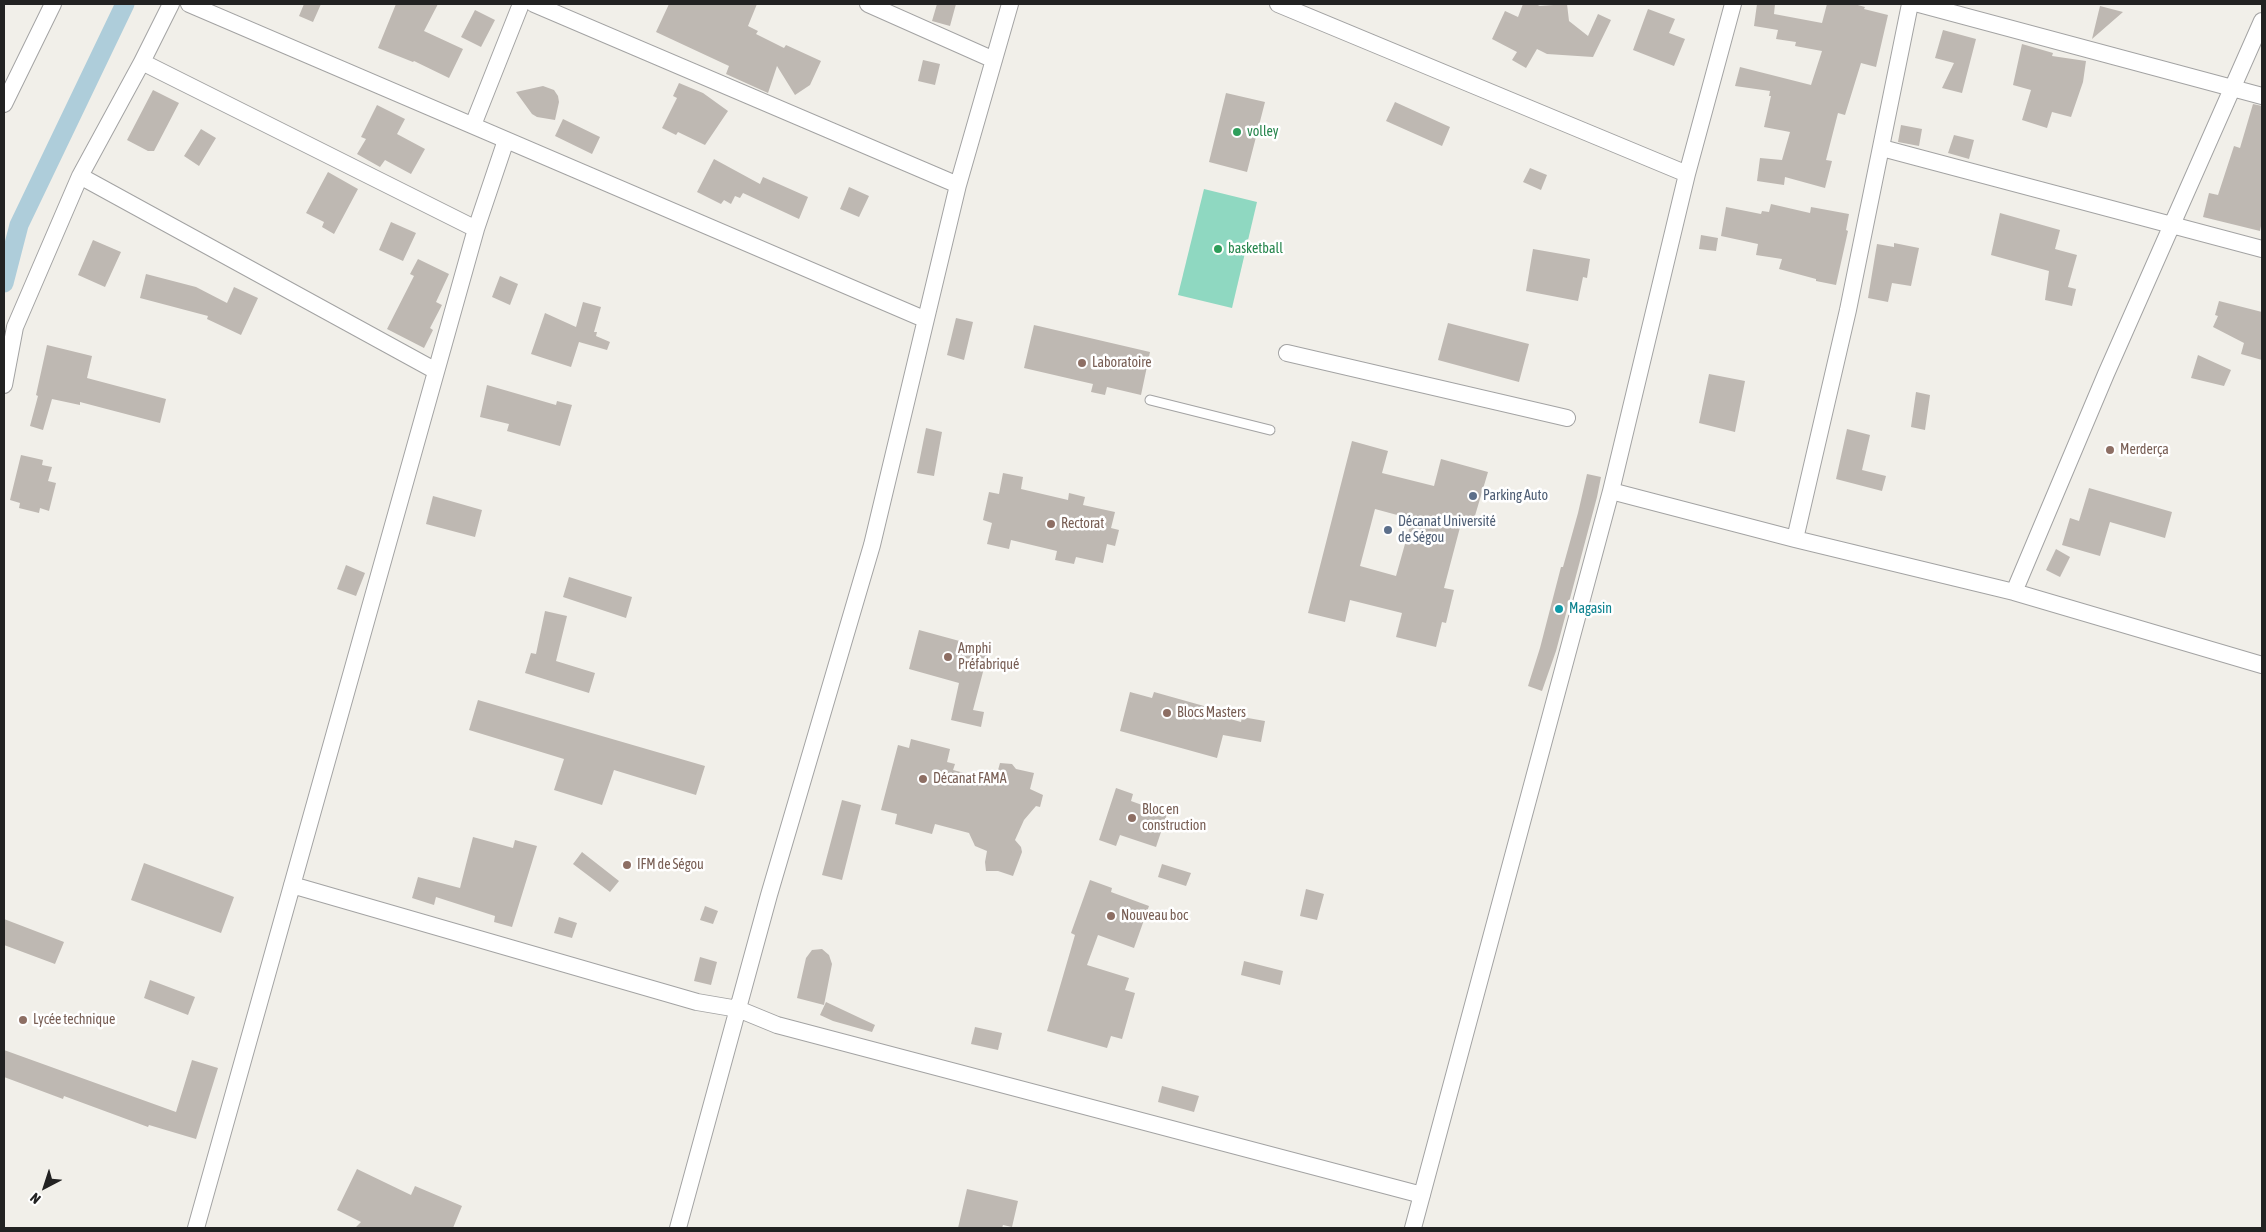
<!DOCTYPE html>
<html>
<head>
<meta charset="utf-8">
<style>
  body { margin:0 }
  #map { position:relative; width:2266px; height:1232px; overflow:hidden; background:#f1efe9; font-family:"Asap Condensed",sans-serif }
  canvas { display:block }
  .frame { position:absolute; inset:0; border:5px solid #222; pointer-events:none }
  .north { position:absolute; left:20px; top:1162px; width:50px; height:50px; -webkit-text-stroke:4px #fff; paint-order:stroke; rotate:220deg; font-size:14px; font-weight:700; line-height:20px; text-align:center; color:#222 }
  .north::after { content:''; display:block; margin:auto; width:18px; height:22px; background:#222; clip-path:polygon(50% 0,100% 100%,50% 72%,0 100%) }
</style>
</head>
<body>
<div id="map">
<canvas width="2266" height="1232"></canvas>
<div class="frame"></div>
<div class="north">N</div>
</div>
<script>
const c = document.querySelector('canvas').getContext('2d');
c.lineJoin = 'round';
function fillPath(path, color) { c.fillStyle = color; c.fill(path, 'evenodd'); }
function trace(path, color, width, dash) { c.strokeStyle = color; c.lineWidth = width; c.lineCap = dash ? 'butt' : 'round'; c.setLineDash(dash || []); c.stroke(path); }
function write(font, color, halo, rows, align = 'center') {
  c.font = font + ' "Asap Condensed",sans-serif'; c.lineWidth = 5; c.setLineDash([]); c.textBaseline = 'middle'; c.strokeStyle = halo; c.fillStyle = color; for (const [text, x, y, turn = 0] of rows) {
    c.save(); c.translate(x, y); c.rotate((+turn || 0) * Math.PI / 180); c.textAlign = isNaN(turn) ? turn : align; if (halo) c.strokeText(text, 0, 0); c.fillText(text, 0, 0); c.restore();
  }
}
fillPath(new Path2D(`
  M1204,189l53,13 -25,106 -54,-13z`), '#8fd8c1');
trace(new Path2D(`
  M4,283l15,-58 106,-221`), '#aecdda', 19);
fillPath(new Path2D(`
  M304,4h17l-8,18 -14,-6z
  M396,4h42l-14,27 39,18 -14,29 -35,-17 -1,1 -35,-14z
  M669,4h88l-9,22 10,5 -2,3 28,14 2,-3 35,16 -11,24 -15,10 -18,-29 -9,27 -42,-19 3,-8 -73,-34z
  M937,4h19l-6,22 -18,-5z
  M1523,4h12l5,2 27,-2 2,17 19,15 10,-22 13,6 -18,37 -46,-3 -10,-5 -11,19 -14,-8 5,-8 -25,-13 13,-28 13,6z
  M1757,4h18l-1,10 48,9 5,-19h27l11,3 -1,2 24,6 -12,52 -15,-4 -16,52 -7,-2 -12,47 6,1 -7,27 -40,-11 -1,8 -27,-4 3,-23 22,2 8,-28 -26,-5 7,-31h-2l1,-5 -35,-5 5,-19 71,18 11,-34 -27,-5 1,-4 -20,-3 2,-9 -24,-4z
  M2100,6l23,6 -31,27z
  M1648,9l27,10 -6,14 16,6 -11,27 -41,-16z
  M475,10l20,10 -14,27 -20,-10z
  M1943,30l33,9 -14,54 -20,-5 12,-25 -19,-5z
  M2022,44l31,9 -1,3 34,5 -3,21 -12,35 -19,-5 -5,16 -25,-8 9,-30 -18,-5z
  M923,60l17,4 -5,21 -17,-4z
  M679,83l24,10 25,18 -23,34 -27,-13 -2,3 -14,-7 15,-30 -4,-2z
  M543,86l11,4 4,6 1,6 -4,18 -18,-3 -5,-3 -16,-22z
  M153,90l26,13 -25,48h-6l-21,-11z
  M1226,93l39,9 -18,70 -38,-10z
  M1395,102l55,25 -8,19 -56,-25z
  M2253,104l9,2v115l-2,10 -57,-14 6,-24 9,2 16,-49 6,2z
  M377,105l28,14 -8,15 28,15 -14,25 -26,-14 -5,7 -23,-13 9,-15 -5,-2z
  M563,119l37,18 -8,17 -37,-18z
  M1901,125l21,4 -3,17 -21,-4z
  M201,129l15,9 -17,28 -15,-10z
  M1954,135l20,5 -5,19 -21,-6z
  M714,159l46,25 3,-7 45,20 -9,22 -56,-26 -3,5 -5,-2 -4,8 -7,-4 -3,4 -24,-12z
  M1530,168l17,7 -6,15 -18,-8z
  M328,172l30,17 -24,45 -12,-7 2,-5 -18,-9z
  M849,187l20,9 -10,21 -19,-8z
  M1771,204l39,9 1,-6 38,7 -3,16 2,1 -12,54 -20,-4v-2l-37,-10 3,-10 -26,-4 2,-11 -37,-8 5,-29 35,7 1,-3 7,1z
  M2000,213l60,17 -5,19 22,6 -9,32 8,2 -4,17 -27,-6 4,-29 -58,-16z
  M391,222l25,11 -13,28 -24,-11z
  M1701,235l17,3 -2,13 -17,-2z
  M93,240l28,12 -16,35 -27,-12z
  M1894,243l25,5 -8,38 -19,-3 -4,19 -20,-4 9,-54 17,3z
  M1533,249l57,10 -3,19 -4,-1 -5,24 -52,-10z
  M418,259l31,15 -13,28 6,3 -12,23 3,2 -9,18 -37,-19 27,-53 -4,-2z
  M146,274l50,13 31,16 7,-16 24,11 -17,37 -34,-16 1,-3 -68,-18z
  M500,276l18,8 -8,21 -18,-8z
  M2219,301l43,11v48l-21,-6 3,-11 -31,-16 5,-11 -3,-1z
  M583,302l18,5 -7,25h3l-1,4 14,6 -3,8 -28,-8 -8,25 -40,-13 14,-41 31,14z
  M956,318l17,4 -9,38 -17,-5z
  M1448,323l81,21 -10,38 -81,-22z
  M1034,325l116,27 -9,43 -34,-8 -2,8 -14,-3 2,-8 -69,-16z
  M47,345l45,11 -5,22 79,21 -6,24 -80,-21v3l-28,-6 -9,31 -13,-4 8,-30 -2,-1z
  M2198,355l33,15 -7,16 -33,-8z
  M1709,374l36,7 -10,51 -36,-9z
  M487,385l69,20 1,-4 15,4 -12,41 -53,-15 2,-7 -29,-7z
  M1916,392l14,3 -5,35 -14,-3z
  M926,428l16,4 -8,44 -17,-3z
  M1847,429l23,6 -8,35 24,6 -4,15 -46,-12z
  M1352,441l36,10 -6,22 52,13 7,-27 47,13 -14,47 -11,-3 -19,72 10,2 -8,33 -4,-1 -6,25 -40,-10 6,-24 -52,-13 -5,22 -37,-9zM1375,509l37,10 -16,57 -36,-10z
  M21,455l22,5 -1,5 10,2 -4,14 8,2 -7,28 -9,-3 -1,5 -20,-5 1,-5 -10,-3z
  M1003,473l20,4 -2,12 47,11 1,-7 16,4 -2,8 32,7 -4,16 8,2 -4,16 -8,-2 -4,19 -27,-6 -2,7 -19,-4 2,-9 -46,-11 -2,9 -22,-5 5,-21 -9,-3 6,-28 10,2z
  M1587,474l14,3 -4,20 -41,154 -14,40 -14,-5 12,-38 21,-81h2l15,-54z
  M2089,488l83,24 -7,26 -55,-16 -10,34 -38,-11 8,-27 9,3z
  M433,496l49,14 -7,27 -49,-13z
  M2056,549l14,8 -10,20 -14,-7z
  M346,565l19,8 -9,23 -19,-7z
  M569,577l63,20 -6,21 -63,-21z
  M545,611l22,5 -11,45 39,12 -6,20 -64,-20 6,-20 5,1z
  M919,630l70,19 -16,61 11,2 -3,15 -30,-7 8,-37 -50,-14z
  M1130,692l22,6 2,-6 50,14 -2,5 39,11 1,-5 23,4 -4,21 -38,-7 -6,23 -97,-27z
  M478,700l227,66 -9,29 -82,-25 -12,35 -48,-15 10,-31 -95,-29z
  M911,739l39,10 -3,13 8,2 -2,6 42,11 5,-18 12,1 4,5 18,4 -4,16 13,6 -3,12 -4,-1 -12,14 -9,20 6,7 1,5 -9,24 -15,-5h-12l-1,-9 2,-11 -12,-5 -6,-13 -34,-9 -3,10 -37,-10 2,-10 -16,-4 17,-65 11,3z
  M1116,788l17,6 -2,7 36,13 -11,33 -36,-12 -4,11 -17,-6z
  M842,800l19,5 -19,75 -20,-5z
  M473,837l40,11 2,-8 22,6 -25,81 -18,-5 1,-6 -59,-19 -2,8 -22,-7 6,-21 42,11z
  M582,852l37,29 -9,11 -37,-28z
  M144,863l90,34 -13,36 -90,-33z
  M1162,864l29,9 -5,13 -28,-9z
  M1090,880l22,8 -1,4 38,14 -15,42 -36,-13 -11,30 42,13 -4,12 10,3 -13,46 -11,-3 -4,12 -60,-17 28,-96 -4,-2z
  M1306,889l18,5 -7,26 -17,-4z
  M705,906l13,5 -5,13 -13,-4z
  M559,917l18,6 -5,15 -18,-5z
  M4,919l60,23 -9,22 -51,-19z
  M822,949l7,6 3,9 -8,41 -27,-7 9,-40 6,-8z
  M700,957l17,5 -6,23 -17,-4z
  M1244,961l39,10 -3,14 -39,-10z
  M150,980l45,17 -7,18 -44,-17z
  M826,1002l49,23 -3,7 -39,-11 -13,-6z
  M975,1027l27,6 -4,17 -27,-6z
  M4,1050l172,62 16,-52 26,8 -22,71 -47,-14 -1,2 -84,-31 -1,3 -59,-22z
  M1162,1086l37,10 -5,16 -36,-10z
  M357,1169l54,26 4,-9 47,20 -9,22h-98l6,-6 -24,-12z
  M967,1189l51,12 -6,26 -9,-2 -1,3h-44z`), '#beb8b2');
const lane = new Path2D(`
  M1150,400l120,30`);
const street = new Path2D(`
  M189,4l735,315
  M534,4l424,181
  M868,4l126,56
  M1278,4l409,170
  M1919,4l343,92
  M142,62l334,167
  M4,104l49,-100
  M473,125l48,-121
  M1882,148l380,101
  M80,176l356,195
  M1287,353l280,65
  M4,385l11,-58 65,-151 62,-114 29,-58
  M1611,491l184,48 219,53 92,-218 156,-353
  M1795,539l53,-229 62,-306
  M2014,592l248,73
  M292,885l405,117 41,7 39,16 645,170
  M196,1228l280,-999 30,-89
  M678,1228l91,-333 103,-350 86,-360 52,-181
  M1413,1228l198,-737 76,-317 46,-170`);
trace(lane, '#a3a3a3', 11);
trace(street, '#a3a3a3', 18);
trace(lane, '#fff', 9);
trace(street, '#fff', 16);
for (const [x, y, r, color] of [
  [1237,132,5,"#2e9e5b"],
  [1218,249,5,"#2e9e5b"],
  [1082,363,5,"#8d6e63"],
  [2110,450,5,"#8d6e63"],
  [1473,496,5,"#5c6f8a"],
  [1051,524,5,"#8d6e63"],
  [1388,530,5,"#5c6f8a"],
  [1559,609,5,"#0f9aa8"],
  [948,657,5,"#8d6e63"],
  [1167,713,5,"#8d6e63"],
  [923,779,5,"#8d6e63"],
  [1132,818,5,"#8d6e63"],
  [627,865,5,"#8d6e63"],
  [1111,916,5,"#8d6e63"],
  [23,1020,5,"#8d6e63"]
]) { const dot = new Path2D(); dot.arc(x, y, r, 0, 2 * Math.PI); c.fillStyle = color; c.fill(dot); trace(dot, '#fff', 2); }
write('14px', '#27864d', '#fff', [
  ["volley",1247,132],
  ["basketball",1228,249]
], 'left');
write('14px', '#785e54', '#fff', [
  ["Laboratoire",1092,363],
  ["Merderça",2120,450],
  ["Rectorat",1061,524],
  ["Amphi",958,649],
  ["Préfabriqué",958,665],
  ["Blocs Masters",1177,713],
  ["Décanat FAMA",933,779],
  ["Bloc en",1142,810],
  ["construction",1142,826],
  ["IFM de Ségou",637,865],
  ["Nouveau boc",1121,916],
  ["Lycée technique",33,1020]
], 'left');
write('14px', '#4e5e75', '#fff', [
  ["Parking Auto",1483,496],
  ["Décanat Université",1398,522],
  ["de Ségou",1398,538]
], 'left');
write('14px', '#0d838f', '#fff', [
  ["Magasin",1569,609]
], 'left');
</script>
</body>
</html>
